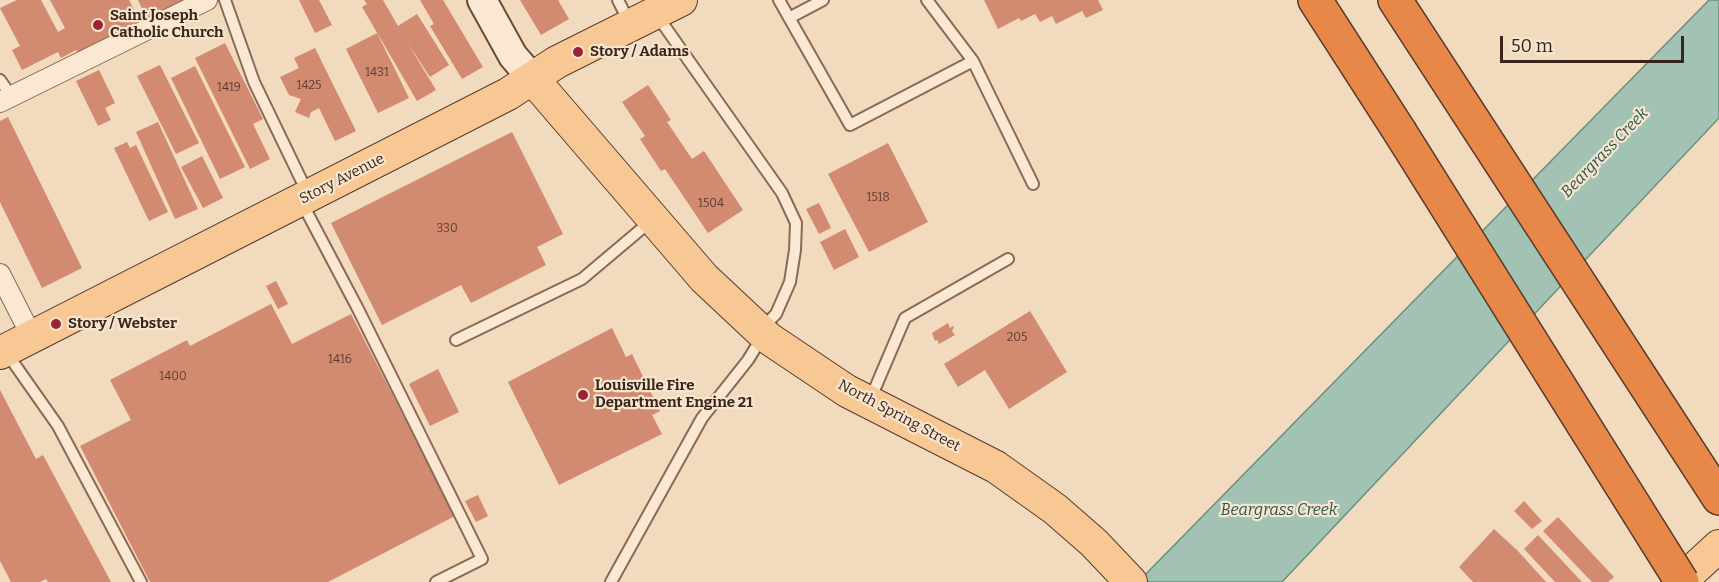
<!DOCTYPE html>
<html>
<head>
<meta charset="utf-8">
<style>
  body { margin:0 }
  #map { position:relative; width:1719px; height:582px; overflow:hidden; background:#f1dabe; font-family:Bitter,serif }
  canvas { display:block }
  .scale { position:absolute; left:1500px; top:36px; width:184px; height:27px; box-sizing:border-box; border:3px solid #39251b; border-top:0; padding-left:8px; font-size:18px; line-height:21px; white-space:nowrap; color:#39251b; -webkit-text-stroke:4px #f8e5ce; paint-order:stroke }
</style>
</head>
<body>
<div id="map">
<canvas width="1719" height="582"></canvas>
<div class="scale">50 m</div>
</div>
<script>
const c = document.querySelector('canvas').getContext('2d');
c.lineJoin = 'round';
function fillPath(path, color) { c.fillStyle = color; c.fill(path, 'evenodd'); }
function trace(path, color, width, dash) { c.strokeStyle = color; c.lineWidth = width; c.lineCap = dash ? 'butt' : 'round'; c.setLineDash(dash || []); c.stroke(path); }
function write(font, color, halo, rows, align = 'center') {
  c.font = font + ' Bitter,serif'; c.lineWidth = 4.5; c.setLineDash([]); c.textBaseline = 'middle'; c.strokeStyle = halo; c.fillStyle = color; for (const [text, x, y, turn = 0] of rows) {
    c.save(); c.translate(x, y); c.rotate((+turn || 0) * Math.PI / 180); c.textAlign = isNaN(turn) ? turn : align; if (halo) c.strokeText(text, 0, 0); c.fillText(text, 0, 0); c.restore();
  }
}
const water = new Path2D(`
  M1709,0h10v118l-437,464h-144z`);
fillPath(water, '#a2c2b3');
trace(water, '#699080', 1.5);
fillPath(new Path2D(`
  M17,0h24l17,32 7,-4 -15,-28h79l11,21 -62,32 -2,-3 -15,8 -3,-6 -36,18 -10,-20 8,-4 -20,-38z
  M138,0h47l-38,19z
  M299,0h20l13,25 -17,8z
  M364,0h19l15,26 19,-12 32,51 -19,12 -23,-35 29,48 -19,11 -55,-94 5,-3z
  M420,0h23l40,67 -21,12 -32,-53 4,-2z
  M520,0h38l11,19 -28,16z
  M984,0h114l5,10 -17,8 -4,-7 -26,13 -4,-8 -12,6 -5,-8 -14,7 -2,-3 -21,11z
  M377,33l32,65 -31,15 -32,-64z
  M225,43l38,76 -10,5 17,35 -20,10 -55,-111z
  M315,48l41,83 -21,10 -16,-33 -8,4 -2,6 -14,-6 6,-13 -12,-4 -9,-18 19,-9 -5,-10z
  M160,65l39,78 -23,11 -39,-78z
  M195,66l50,101 -25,12 -49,-101z
  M99,70l16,33 -10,5 6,12 -13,6 -22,-45z
  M648,85l23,35 -4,2 25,37 12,-8 39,59 -35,23 -43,-64 -4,2 -21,-32 5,-3 -23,-34z
  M8,117l74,151 -40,20 -42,-86v-81z
  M158,122l40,87 -23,10 -39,-87z
  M512,132l51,102 -26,13 9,18 -75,38 -10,-18 -79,40 -51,-102z
  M127,142l3,6 6,-3 32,67 -19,9 -35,-73z
  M888,143l40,79 -59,30 -41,-78z
  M202,156l21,42 -20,10 -22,-41z
  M819,203l12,25 -12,6 -13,-25z
  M845,229l14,28 -25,13 -14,-28z
  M276,281l12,23 -10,5 -12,-23z
  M271,304l21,40 59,-30 104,202 -127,66h-178l-70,-136 51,-26 -21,-40 77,-40 3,6z
  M1030,311l37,61 -58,37 -24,-39 -27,17 -14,-23z
  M948,323l2,5 3,-2 1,1 -2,4 3,4 -16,9 -2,-4 -2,1 -3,-8z
  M612,328l14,29 6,-3 28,57 -8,4 10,19 -103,51 -51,-103z
  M438,369l21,43 -29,14 -21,-42z
  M0,390l36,69 7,-4 68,127h-63l-2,-3 -6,3h-29l-11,-21z
  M478,495l10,21 -12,6 -11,-21z
  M1524,501l18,20 -10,8 -18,-18z
  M1558,517l56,60 -6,5h-16l-49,-51z
  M1494,529l24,22 28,31h-73l-14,-15z
  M1538,535l44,47h-27l-31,-33z`), '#d28a71');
const lane = new Path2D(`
  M225,0l29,82 54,112
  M618,0l11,22
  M779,0l71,125 123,-64
  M927,0l46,61 60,123
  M656,14l126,179 14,30 -1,27 -5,32 -14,32 -14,14
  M789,18l34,-18
  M0,80l12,17
  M301,201l57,108 124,250 -46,23
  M456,340l126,-61 70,-59
  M6,352l52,74 83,156
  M870,400l35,-82 103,-59
  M611,582l91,-164 46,-58 14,-23`);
const street = new Path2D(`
  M0,102l207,-102
  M0,274l32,63`);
const secondary = new Path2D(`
  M482,0l31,56 19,22`);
const primary = new Path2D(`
  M532,78l172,200 64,60 79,53 149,76 59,42 39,34 37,39
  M0,353l508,-259 49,-32 124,-62
  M1680,582l39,-36`);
const highway = new Path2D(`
  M1315,0l85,132
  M1395,0l324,498`);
trace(lane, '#8a6956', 14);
trace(street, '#8a6956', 22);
trace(secondary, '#6c4a39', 32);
trace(primary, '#57382b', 34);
trace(highway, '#57382b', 36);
trace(lane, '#fbe8d2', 10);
trace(street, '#fbe8d2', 20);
trace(secondary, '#fbe8d2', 28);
trace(primary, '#f7c893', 32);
trace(highway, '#e78848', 33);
const highwayBridge = new Path2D(`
  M1400,132l282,450`);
trace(highwayBridge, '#57382b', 36, []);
trace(highwayBridge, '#e78848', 33);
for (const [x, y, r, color] of [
  [98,25,6,"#9d2236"],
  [578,52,6,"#9d2236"],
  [56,324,6,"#9d2236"],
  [583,395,6,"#9d2236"]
]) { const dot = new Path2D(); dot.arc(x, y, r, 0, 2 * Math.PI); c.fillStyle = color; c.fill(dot); trace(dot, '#f8e5ce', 2); }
write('12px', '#5f3e30', null, [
  ["1431",377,73],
  ["1425",309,86],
  ["1419",229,88],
  ["1518",878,198],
  ["1504",711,204],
  ["330",447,229],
  ["205",1017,338],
  ["1416",340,360],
  ["1400",173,377]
]);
write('bold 15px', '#39251b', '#f8e5ce', [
  ["Saint Joseph",110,16],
  ["Catholic Church",110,33],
  ["Story / Adams",590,52],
  ["Story / Webster",68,324],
  ["Louisville Fire",595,386],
  ["Department Engine 21",595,403]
], 'left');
write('15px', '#39251b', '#f8e5ce', [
  ["Story Avenue",342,179,-27],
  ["North Spring Street",899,416,28]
]);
write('italic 16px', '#29594f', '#f8e5ce', [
  ["Beargrass Creek",1605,153,-46],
  ["Beargrass Creek",1279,511]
]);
</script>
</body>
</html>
